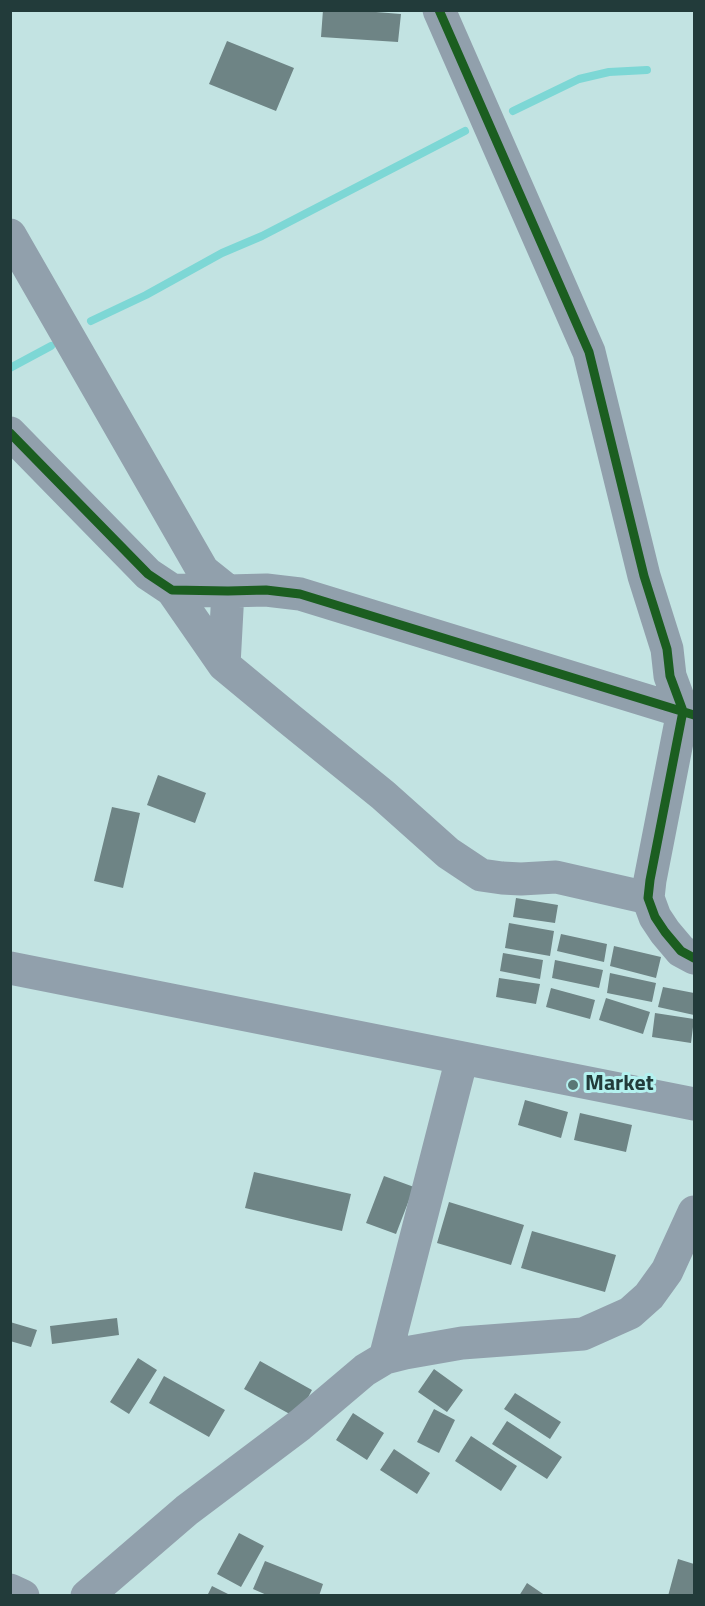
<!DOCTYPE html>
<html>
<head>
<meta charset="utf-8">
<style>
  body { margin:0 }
  #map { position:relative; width:705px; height:1606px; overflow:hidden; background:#c2e3e2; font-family:"Titillium Web",sans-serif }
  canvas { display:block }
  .frame { position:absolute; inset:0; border:12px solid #223b3a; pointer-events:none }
</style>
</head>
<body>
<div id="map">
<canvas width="705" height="1606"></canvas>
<div class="frame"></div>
</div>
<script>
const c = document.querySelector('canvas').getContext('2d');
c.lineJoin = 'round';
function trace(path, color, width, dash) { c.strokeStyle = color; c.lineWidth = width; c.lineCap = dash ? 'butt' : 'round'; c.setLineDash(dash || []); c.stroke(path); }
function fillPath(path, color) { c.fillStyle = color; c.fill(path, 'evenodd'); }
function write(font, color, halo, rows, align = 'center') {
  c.font = font + ' "Titillium Web",sans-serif'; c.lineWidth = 6; c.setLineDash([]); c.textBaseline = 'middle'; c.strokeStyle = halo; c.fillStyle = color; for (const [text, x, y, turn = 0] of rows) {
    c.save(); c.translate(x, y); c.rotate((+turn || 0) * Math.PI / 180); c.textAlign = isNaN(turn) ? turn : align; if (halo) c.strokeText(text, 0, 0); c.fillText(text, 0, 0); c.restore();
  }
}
trace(new Path2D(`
  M513,111l66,-32 30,-7 38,-2
  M91,321l55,-26 76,-42 40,-17 203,-105
  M10,368l41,-22`), '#7dd7d5', 8);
fillPath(new Path2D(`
  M323,10h28l50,4 -3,28 -77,-5z
  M227,41l67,27 -18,43 -67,-27z
  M158,775l48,18 -11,30 -48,-18z
  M112,807l28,6 -17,75 -29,-7z
  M516,898l42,7 -3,18 -42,-6z
  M509,923l45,8 -4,25 -45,-8z
  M561,934l46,10 -3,18 -47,-11z
  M614,946l47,11 -5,21 -46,-12z
  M503,953l40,7 -3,19 -40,-8z
  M555,960l48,10 -4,18 -47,-10z
  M610,973l46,10 -4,19 -45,-9z
  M499,978l41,6 -4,20 -40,-7z
  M663,987l31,6v22l-36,-8z
  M551,988l44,12 -5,19 -44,-12z
  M606,998l44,14 -7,22 -44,-14z
  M655,1013l39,6 -3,24 -39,-6z
  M525,1100l43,12 -7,26 -43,-13z
  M580,1113l52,12 -6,27 -52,-12z
  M254,1172l97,22 -9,37 -97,-23z
  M384,1176l30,11 -18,47 -30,-11z
  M449,1202l75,23 -13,40 -74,-22z
  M532,1231l84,24 -11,37 -84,-24z
  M117,1318l2,17 -67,9 -2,-18z
  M10,1322l27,8 -6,17 -21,-6z
  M138,1358l19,12 -28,44 -19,-12z
  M260,1361l52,29 -15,28 -53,-29z
  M434,1369l29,21 -16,22 -29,-20z
  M164,1376l61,34 -16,27 -60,-34z
  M515,1393l46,29 -11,17 -46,-30z
  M434,1409l21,11 -16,33 -22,-11z
  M353,1413l31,20 -17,27 -31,-20z
  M507,1421l55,36 -15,22 -55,-35z
  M471,1436l46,30 -16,25 -46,-30z
  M394,1449l36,24 -13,21 -37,-24z
  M239,1533l25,13 -23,41 -24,-13z
  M678,1559l16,5v32h-26z
  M265,1561l58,23 -4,12h-50l-16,-7z
  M527,1583l19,13h-27z
  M212,1586l20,10h-25z`), '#6e8485');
trace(new Path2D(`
  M439,10l150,342 55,224 23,73 3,27 13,35 -33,169 -2,18 7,19 10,15 16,19 13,7
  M10,235l193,336 25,20 -4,74
  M10,433l138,141 24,16 56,1 38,-1 34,4 394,121
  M172,590l52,75 64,53 95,77 65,58 33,22 21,3 19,1 35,-2 92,21
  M10,968l684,136
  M385,1358l77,-300
  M10,1590l13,6
  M87,1596l100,-86 113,-85 65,-55 20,-12 20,-5 57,-10 121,-9 47,-21 19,-17 18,-25 27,-59`), '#91a0ac', 33);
trace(new Path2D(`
  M439,10l150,342 55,224 23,73 3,27 13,35 -33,169 -2,18 7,19 10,15 16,19 13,7
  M10,433l138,141 24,16 56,1 38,-1 34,4 394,121`), '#1b5e20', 9);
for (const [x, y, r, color] of [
  [573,1085,6,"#5a7675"]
]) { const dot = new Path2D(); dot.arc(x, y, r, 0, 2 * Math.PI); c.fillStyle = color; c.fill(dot); trace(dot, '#b4f1ef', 2); }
write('bold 22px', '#223b3a', '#b4f1ef', [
  ["Market",585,1085]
], 'left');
</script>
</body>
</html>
